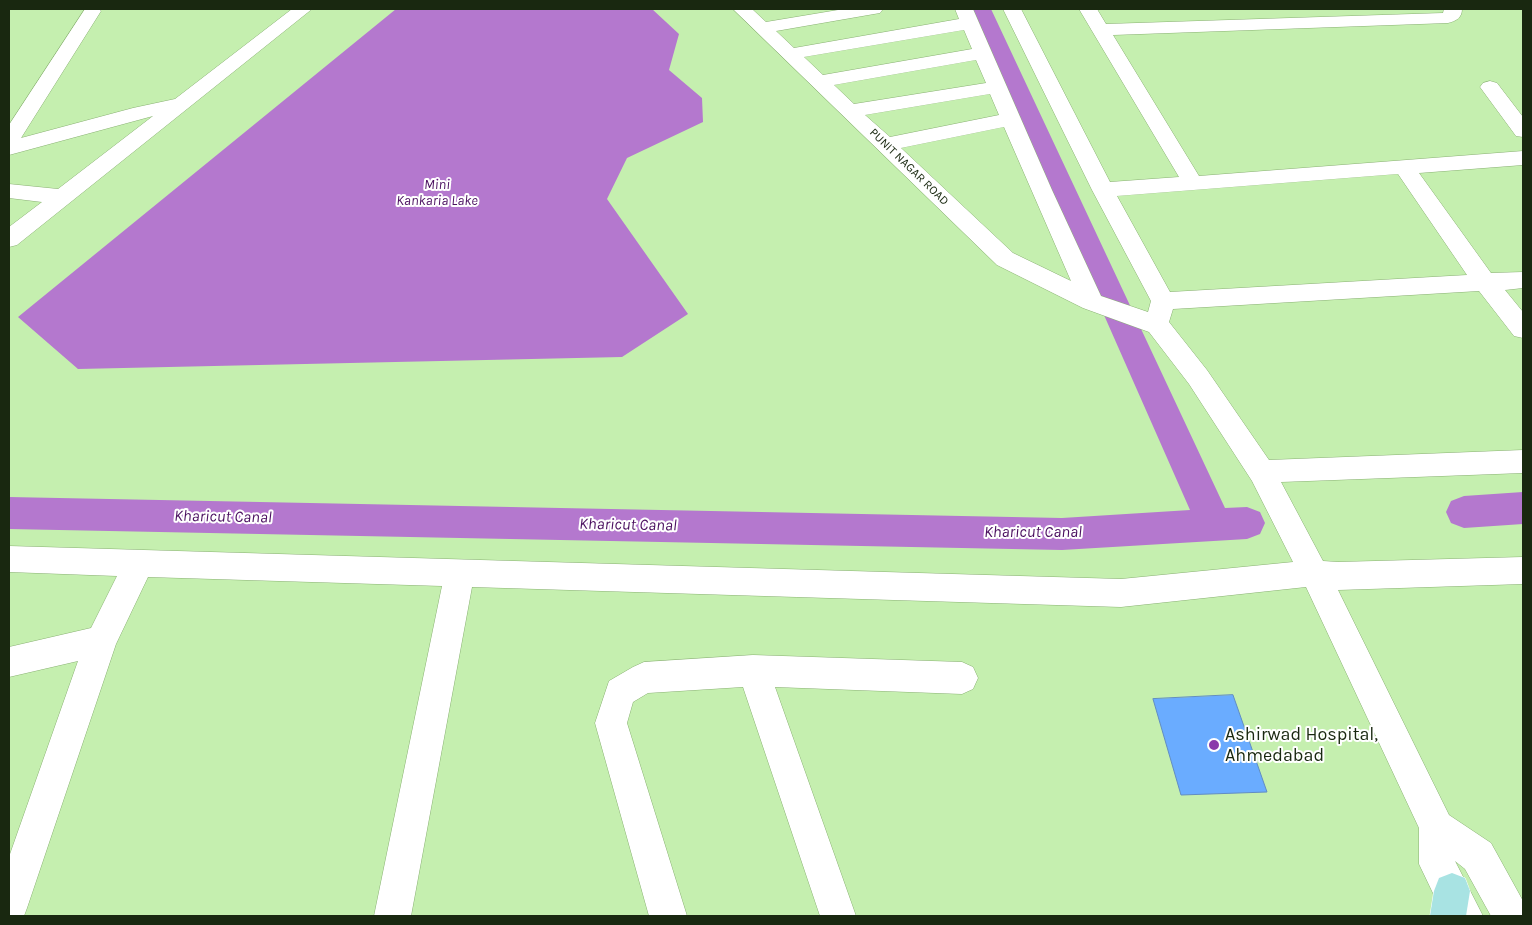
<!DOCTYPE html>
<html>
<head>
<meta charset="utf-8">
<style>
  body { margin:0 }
  #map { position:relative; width:1532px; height:925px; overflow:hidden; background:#c5efaf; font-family:Karla,sans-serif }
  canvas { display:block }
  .frame { position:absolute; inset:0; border:10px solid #192810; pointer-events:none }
</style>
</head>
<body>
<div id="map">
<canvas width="1532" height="925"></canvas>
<div class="frame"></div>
</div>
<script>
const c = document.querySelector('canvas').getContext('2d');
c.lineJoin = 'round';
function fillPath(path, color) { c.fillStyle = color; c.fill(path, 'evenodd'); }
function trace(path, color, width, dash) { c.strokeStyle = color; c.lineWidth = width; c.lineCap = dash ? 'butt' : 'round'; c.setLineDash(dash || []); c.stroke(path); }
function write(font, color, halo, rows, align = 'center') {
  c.font = font + ' Karla,sans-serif'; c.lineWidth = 4; c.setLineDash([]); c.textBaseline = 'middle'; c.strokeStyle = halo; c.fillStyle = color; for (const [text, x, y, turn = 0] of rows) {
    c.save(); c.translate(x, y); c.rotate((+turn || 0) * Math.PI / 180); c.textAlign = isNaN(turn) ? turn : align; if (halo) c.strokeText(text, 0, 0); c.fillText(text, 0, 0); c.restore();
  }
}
fillPath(new Path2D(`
  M396,9h256l27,25 -10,36 33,28 1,24 -76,36 -20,41 81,115 -66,43 -544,12 -60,-52z`), '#b478ce');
fillPath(new Path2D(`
  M969,9h22l234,499 22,-1 13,5 5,11 -5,11 -13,5 -185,11 -1053,-21v-32l1053,21 128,-8z
  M1523,492v32l-59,4 -13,-5 -5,-11 5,-11 13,-5z`), '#b478ce');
const building = new Path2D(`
  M1233,695l34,97 -86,3 -28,-96z`);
fillPath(building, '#6aacff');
trace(building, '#618cc2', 1);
const minor = new Path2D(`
  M85,9h14l2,2 -80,127 112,-30 42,-9 117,-90h20l-295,236 -8,2v-20l33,-25 -33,-4v-14l49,5 95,-73 -144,39v-30z
  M733,9h19l14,13 78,-13h39l-3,4 -6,1 -98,17 18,17 165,-29 -4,-10h18l79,181 49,106 47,16 3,-11 -59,-111 -89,-181h18l89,173 69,-5 -100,-168h18l9,15 337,-11 1,-4h18c0,9 -6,12 -14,14l-335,12 86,141 324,-25v14l-104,8 72,100 32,-1v16l-18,2 18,22v26l-9,-2 -35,-45 -306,18 -4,13 38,48 62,90 254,-10v23l-242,9 42,79 15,1 185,-5v27l-185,6 111,225 42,28 32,58v15h-32l-26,-47 -10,-8 28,55h-39l-25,-52v-36l-113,-241 -185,20 -649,-20 -61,329h-37l68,-330 -294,-9 -32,67 -89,264 -3,8h-15v-59l69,-196 -69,16v-30l82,-19 26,-52 -108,-4v-26l1112,33 172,-17 -41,-81 -63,-97 -40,-52 -66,-24 -86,-43zM964,30l8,19 -149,26 -19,-18zM976,60l10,23 -132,21 -20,-19zM990,94l9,21 -109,22 -25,-22zM1004,127l67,154 -58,-28 -112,-105zM1398,174l69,101 -297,17 -53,-96z
  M1490,81l7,2 26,34v20l-7,-1 -36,-49 3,-4z
  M753,655l209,7 11,5 5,11 -5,11 -11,5 -187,-7 81,229h-36l-77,-229 -95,6 -15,9 -6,21 60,193h-38l-54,-193 14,-42 24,-14 11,-5z`);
const major = new Path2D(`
  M1452,873l13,5 5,13 -4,25h-36l4,-25 5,-13z`);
trace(minor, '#89b073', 1);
trace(major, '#fff', 1);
fillPath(minor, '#fff');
fillPath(major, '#a8e3e3');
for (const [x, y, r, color] of [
  [1214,745,6,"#8a3aaa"]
]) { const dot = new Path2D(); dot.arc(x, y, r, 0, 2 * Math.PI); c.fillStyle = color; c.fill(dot); trace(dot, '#fff', 2); }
write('12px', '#192810', '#fff', [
  ["PUNIT NAGAR ROAD",909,167,44]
]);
write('italic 14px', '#4b1060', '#fff', [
  ["Mini",437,185],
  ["Kankaria Lake",437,201]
]);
write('italic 16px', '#4b1060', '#fff', [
  ["Kharicut Canal",223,517,1],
  ["Kharicut Canal",628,525,1],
  ["Kharicut Canal",1033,532]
]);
write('18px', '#192810', '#fff', [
  ["Ashirwad Hospital,",1225,735],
  ["Ahmedabad",1225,756]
], 'left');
</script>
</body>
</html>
